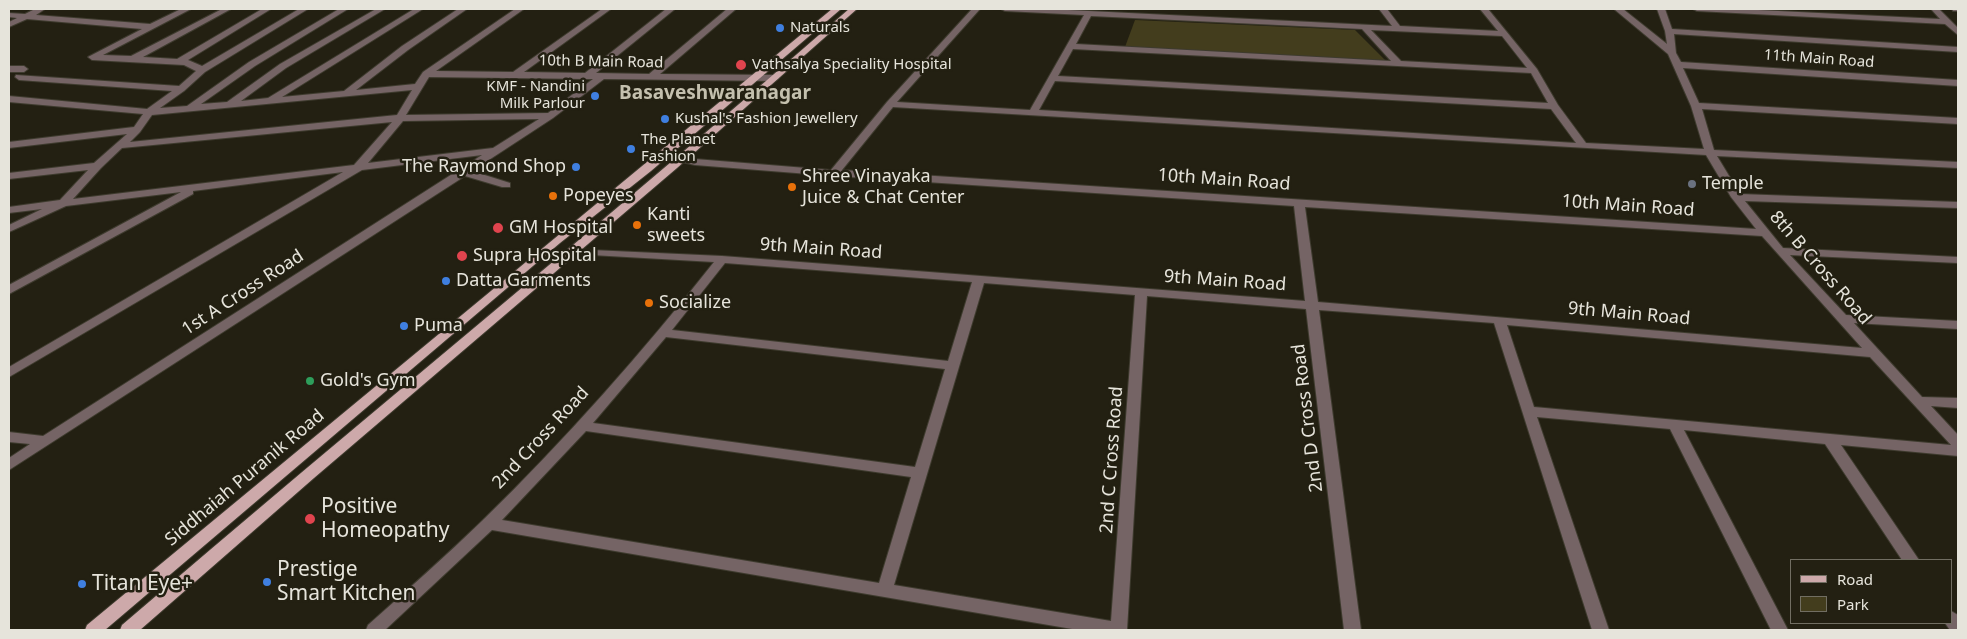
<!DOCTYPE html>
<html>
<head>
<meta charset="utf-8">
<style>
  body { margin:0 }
  #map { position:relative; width:1967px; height:639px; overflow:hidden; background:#232012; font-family:"Noto Sans",sans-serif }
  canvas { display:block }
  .frame { position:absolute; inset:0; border:10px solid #e6e4db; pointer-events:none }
  .legend { position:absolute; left:1790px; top:559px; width:162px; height:65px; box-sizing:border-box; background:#232012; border:1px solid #716e62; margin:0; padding:6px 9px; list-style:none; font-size:15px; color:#e6e4db }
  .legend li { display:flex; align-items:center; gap:10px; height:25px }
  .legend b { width:25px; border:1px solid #716e62 }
</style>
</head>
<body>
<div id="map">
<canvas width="1967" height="639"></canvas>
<div class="frame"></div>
<ul class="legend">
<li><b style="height:6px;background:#cda9aa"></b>Road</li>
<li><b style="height:14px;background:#433d1d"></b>Park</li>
</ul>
</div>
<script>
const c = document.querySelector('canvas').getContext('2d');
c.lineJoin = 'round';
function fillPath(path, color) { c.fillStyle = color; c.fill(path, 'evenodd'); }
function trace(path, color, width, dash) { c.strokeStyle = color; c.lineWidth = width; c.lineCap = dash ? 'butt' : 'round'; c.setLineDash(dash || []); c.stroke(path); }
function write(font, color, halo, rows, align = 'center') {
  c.font = font + ' "Noto Sans",sans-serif'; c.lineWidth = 5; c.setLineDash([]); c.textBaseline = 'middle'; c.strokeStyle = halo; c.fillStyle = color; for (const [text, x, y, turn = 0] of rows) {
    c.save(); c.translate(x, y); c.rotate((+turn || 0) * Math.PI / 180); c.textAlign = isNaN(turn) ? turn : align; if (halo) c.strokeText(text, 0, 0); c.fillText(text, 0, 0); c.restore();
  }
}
fillPath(new Path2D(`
  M1135,20l220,10 31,31 -261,-14z`), '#433d1d');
const minor = new Path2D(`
  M35,9h10l-9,6 114,9 31,-15h10l-88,46 28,1 91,-47h9l-88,48 34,2 85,-50h9l-83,51 14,6 97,-57h9l-103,63 -21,19 -24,17 27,-2 62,-44 90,-53h9l-93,57 -54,38 26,-2 53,-38 96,-55h9l-99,59 -45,33 27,-3 146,-89h9l-141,88 62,-6 58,-45 56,-37h9l-59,41 -52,40 59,-6 8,-12 92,-63h9l-88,62 77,1 89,-63h9l-87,63 61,1 81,-64h9l-79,64 53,1 78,-65h9l-76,65 115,1 4,3 -4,3 -171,-2 -51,39 -81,53 38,12v4h-8l-37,-11 -456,294v-12l21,-14 -21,-2v-10l34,4 439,-281 -120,15 -353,207v-10l334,-195 -150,19v3l-184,100v-9l172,-93 -115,14 -57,26v-7l33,-16 -33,4v-6l51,-7 28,-30 -79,9v-6l85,-10 33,-29 -118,14v-6l125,-15 9,-13 -134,-12v-6l138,13 25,-18 -153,-11 -4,-3 1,-2 163,11 17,-15 -12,-6 -92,-5 -4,-3 54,-28 -115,-10 -18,8v-5l8,-4 -8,-1v-4l16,1zM429,77l158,2h6l-45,34 -142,2zM412,90l-15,25 -267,27 10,-10 12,-17zM539,119l-46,29 -125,15 35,-42zM392,122l-38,43 -281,34 28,-31 21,-20z
  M972,9h8l-83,93 133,8 54,-95 -79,-4 -4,-2h47l344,17 -13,-17h8l13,17 98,5 -18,-22h8l49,60 21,36 28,38 118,6 -13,-43 -23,-52 -54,-45h9l44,35 -2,-13 -8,-22h8l7,20 286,18v5l-284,-18 2,19 5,9 277,18v6l-275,-18 16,35 259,15v6l-256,-15 12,41 244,12v6l-241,-12 23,38 218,8v6l-213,-7 38,47 175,9v6l-168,-8 56,60 112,6v8l-104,-6 68,74 36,1v10l-27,-2 27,29v21l-117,-11 78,115h-17l-77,-116 -141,-14 104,200h-17l-101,-201 -133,-12 72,213h-17l-98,-307 -175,-13 42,320h-17l-38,-321 -159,-13 -20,334h-49l-586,-100 -107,100h-19l2,-5c39,-35 78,-69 115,-105 83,-81 159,-167 231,-258l-140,-8 -4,-1 -2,-2 2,-2 152,7 583,45 -11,-95 -460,-30 -139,-11 -36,-8 -1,-2 5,-3 32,7 136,11 56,-68zM1091,16l271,13 29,32 -315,-17zM1371,30l131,6 25,32 -126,-7zM1073,49l458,24 17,30 -490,-27zM1055,81l496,28 25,34 -537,-33zM893,107l813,48 25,42 25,32 -914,-59zM1305,207l457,29 100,112 -544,-46zM725,263l247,19 -24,79 -276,-31zM984,283l151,12 -24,326 -217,-36zM1507,325l363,32 81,88 -417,-38zM666,337l279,32 -30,98 -322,-44zM586,431l325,46 -32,106 -377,-63z
  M1693,9h45l202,10 -9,-10h8l19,19v7l-13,-11 -248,-13z
  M1952,9h6v2h-5z
  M9,66h15l4,3 -4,3h-15z
  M1951,611l7,4v15h-8l-5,-7h6z`);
const major = new Path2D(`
  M832,9h9l-190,162 -91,72 -455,387h-20l2,-5z
  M849,9h8l-180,159 -363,310 -174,152h-20l2,-5c241,-207 488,-407 727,-616z`);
trace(minor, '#3e3b2e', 2);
trace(major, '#3e3b2e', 2);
fillPath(minor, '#756465');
fillPath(major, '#cda9aa');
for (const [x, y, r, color] of [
  [780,28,5,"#3f7fe0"],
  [741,65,6,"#e0444e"],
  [595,96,5,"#3f7fe0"],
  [665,119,5,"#3f7fe0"],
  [631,149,5,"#3f7fe0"],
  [576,167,5,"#3f7fe0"],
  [1692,184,5,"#6b7280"],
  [792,187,5,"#e8710a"],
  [553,196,5,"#e8710a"],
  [637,225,5,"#e8710a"],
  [498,228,6,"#e0444e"],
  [462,256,6,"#e0444e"],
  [446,281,5,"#3f7fe0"],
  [649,303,5,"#e8710a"],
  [404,326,5,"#3f7fe0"],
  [310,381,5,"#2e9e5b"],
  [310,519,6,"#e0444e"],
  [267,582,5,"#3f7fe0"],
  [82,584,5,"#3f7fe0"]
]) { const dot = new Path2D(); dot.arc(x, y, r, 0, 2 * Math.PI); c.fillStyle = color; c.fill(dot); trace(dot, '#232012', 2); }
write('15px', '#e6e4db', '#232012', [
  ["Naturals",790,28],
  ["Vathsalya Speciality Hospital",752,65],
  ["KMF - Nandini",585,87,"right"],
  ["Milk Parlour",585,104,"right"],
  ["Kushal's Fashion Jewellery",675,119],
  ["The Planet",641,140],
  ["Fashion",641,157]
], 'left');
write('15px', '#e6e4db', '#232012', [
  ["11th Main Road",1819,59,4],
  ["10th B Main Road",601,62,1]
]);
write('18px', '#e6e4db', '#232012', [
  ["The Raymond Shop",566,167,"right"],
  ["Shree Vinayaka",802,177],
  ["Juice & Chat Center",802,198],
  ["Temple",1702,184],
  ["Popeyes",563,196],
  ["Kanti",647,215],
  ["sweets",647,236],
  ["GM Hospital",509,228],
  ["Supra Hospital",473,256],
  ["Datta Garments",456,281],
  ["Socialize",659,303],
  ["Puma",414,326],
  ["Gold's Gym",320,381]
], 'left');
write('18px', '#e6e4db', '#232012', [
  ["10th Main Road",1224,180,4],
  ["10th Main Road",1628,206,4],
  ["9th Main Road",821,249,4],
  ["8th B Cross Road",1820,268,49],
  ["9th Main Road",1225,281,4],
  ["1st A Cross Road",243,293,-33],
  ["9th Main Road",1629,314,5],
  ["2nd D Cross Road",1308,418,-97],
  ["2nd Cross Road",541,438,-47],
  ["2nd C Cross Road",1112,460,-86],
  ["Siddhaiah Puranik Road",245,478,-40]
]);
write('bold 19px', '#c4c0ae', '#232012', [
  ["Basaveshwaranagar",715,94]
]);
write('21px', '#e6e4db', '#232012', [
  ["Positive",321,507],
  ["Homeopathy",321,531],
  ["Prestige",277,570],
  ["Smart Kitchen",277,594],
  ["Titan Eye+",92,584]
], 'left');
</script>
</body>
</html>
